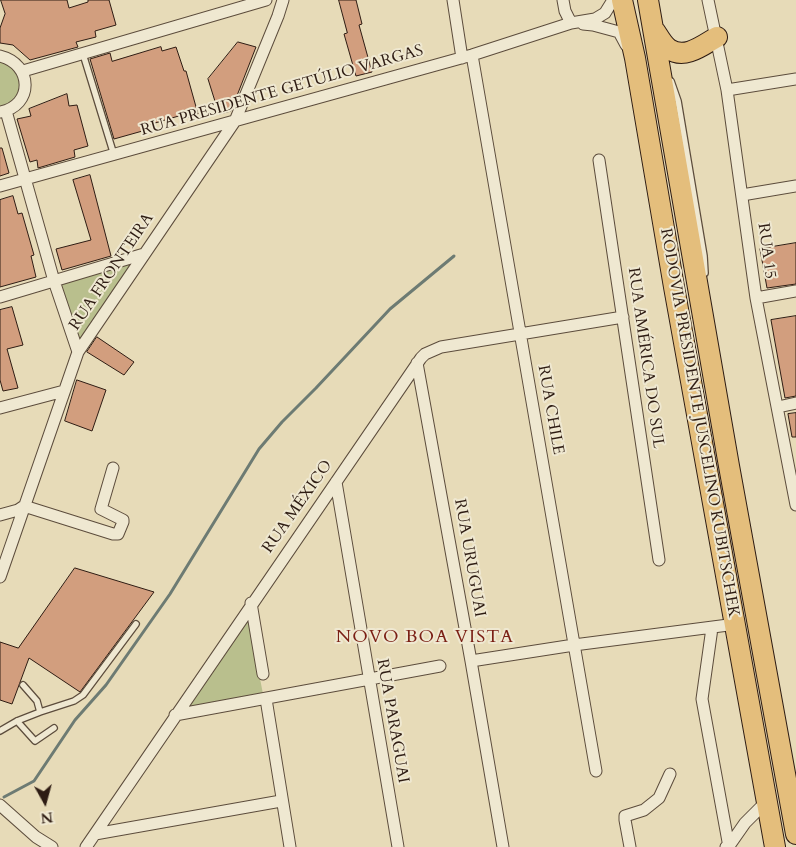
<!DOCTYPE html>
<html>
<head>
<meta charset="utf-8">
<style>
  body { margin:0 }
  #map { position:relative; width:796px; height:847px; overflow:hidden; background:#e7dbb8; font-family:Cardo,serif }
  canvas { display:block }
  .north { position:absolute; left:20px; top:777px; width:50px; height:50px; -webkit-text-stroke:4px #efe8d1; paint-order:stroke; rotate:173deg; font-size:14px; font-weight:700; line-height:20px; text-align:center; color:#2e1c13 }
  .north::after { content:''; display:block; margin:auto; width:18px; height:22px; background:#2e1c13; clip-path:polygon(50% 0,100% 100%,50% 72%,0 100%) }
</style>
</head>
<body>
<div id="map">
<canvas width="796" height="847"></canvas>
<div class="north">N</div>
</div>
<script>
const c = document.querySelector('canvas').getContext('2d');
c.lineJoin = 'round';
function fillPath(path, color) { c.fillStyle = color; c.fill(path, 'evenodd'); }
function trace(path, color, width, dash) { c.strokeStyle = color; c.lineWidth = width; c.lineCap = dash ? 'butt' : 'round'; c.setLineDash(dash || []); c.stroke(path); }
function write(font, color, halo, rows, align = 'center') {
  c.font = font + ' Cardo,serif'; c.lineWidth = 4; c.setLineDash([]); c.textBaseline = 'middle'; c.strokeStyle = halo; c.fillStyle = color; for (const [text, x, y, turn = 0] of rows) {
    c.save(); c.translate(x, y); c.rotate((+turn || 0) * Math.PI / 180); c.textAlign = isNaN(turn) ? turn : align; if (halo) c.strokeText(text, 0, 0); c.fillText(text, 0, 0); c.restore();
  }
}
fillPath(new Path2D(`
  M0,60l17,8 4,23 -9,12 -12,4z
  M144,254l-66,98 -24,-71z
  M248,617l15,77 -79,13z`), '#b9bf8d');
trace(new Path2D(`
  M4,797l30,-16 41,-61 31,-35 64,-91 89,-145 23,-27 34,-34 74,-79 64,-53`), '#6d7b73', 3);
const building = new Path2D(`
  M1,0h66l2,8 19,-6v-2h21l7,25 -21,6 1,6 -20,5 2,5 -48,13 -17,-15 -13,-2v-15l5,-14z
  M339,0h17l6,24 -3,1 13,47 -16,4 -12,-42 3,-1z
  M238,42l18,5 -25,64 -12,3 -11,-35z
  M161,47l1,4 14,-4 8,24h2l12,43 -15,5 -1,-4 -37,11 1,4 -32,9 -24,-80 20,-6 2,8z
  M67,94l2,12 8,-1 11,41 -14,4 1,7 -37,11 -1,-8 -7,2 -13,-43 14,-3 -2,-7z
  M0,148h2l7,25 -9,3z
  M90,175l21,81 -49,14 -6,-21 35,-9 -18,-60z
  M13,196l5,18 4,-1 12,42 -3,1 5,21 -36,10v-87z
  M796,243v41l-29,4 -7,-39z
  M12,307l11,38 -16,4 11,39 -15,3 -3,-11v-70z
  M796,316v80l-11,2 -14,-78z
  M97,337l37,25 -10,13 -37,-23z
  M77,380l29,10 -14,41 -27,-10z
  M796,413v24h-4l-4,-23z
  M75,568l79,24 -74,100 -51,-34 -17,46 -12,-4v-58l18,6z`);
fillPath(building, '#d29e7e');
trace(building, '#2e1c13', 1);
const lane = new Path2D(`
  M83,54l31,101
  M671,81l7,20 26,155 1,17
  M40,712l34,-11 9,-6 53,-71
  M17,721l18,20 19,-13
  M0,731l17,-10 23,-9 -3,-11 -14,-16`);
const street = new Path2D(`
  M453,0l9,58
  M563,0l2,11 6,12
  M708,0l19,90 29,208 40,207
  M583,24l10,1 26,7 7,13
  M472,55l124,716
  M0,56c33,8 34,50 0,56
  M23,71l243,-71
  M727,90l69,-11
  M6,111l48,170 24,71
  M599,160l60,400
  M0,186l472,-131 99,-32 24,-4 10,-6 8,-13
  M742,195l54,-9
  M0,297l144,-43
  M756,298l40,-7
  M417,363l54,298 32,186
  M778,407l18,-4
  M0,408l64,-17
  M336,482l62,365
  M0,515l18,-5 6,-4 89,28h5l5,-12v-2l-22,-11 12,-41
  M0,577l78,-225 157,-231 43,-105 5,-16
  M251,603l12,71
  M712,628l-10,71 27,148
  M471,661l103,-16 162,-21
  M266,699l24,148
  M175,715l265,-49
  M0,805l36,32 16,10
  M95,834l186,-33
  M86,847l335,-489 4,-4 16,-7 182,-30
  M630,847l-5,-27v-4l19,-6 15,-12 11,-24
  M726,847l3,-1 16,-23 21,-21`);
const highway = new Path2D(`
  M622,0l13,58 39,229 101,560
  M648,0l81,466 67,368
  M655,31c4,6 8,14 14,18 16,11 34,-4 48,-12`);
trace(lane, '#5c4c3c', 8);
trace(street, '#5c4c3c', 13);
trace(highway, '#2e1c13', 22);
trace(lane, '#efe8d1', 5.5);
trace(street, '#efe8d1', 11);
trace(highway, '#e4be7c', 20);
write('16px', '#2e1c13', '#efe8d1', [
  ["RUA PRESIDENTE GETÚLIO VARGAS",282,91,-16],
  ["RUA 15",766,251,82],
  ["RUA FRONTEIRA",112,272,-56],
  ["RUA AMÉRICA DO SUL",645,358,82],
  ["RUA CHILE",550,410,80],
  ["RODOVIA PRESIDENTE JUSCELINO KUBITSCHEK",699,423,80],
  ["RUA MÉXICO",298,507,-55],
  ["RUA URUGUAI",469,558,80],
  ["RUA PARAGUAI",392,721,80]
]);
c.letterSpacing = '1px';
write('18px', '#7a1f14', '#efe8d1', [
  ["NOVO BOA VISTA",425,638]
]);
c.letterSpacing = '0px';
</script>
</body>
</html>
